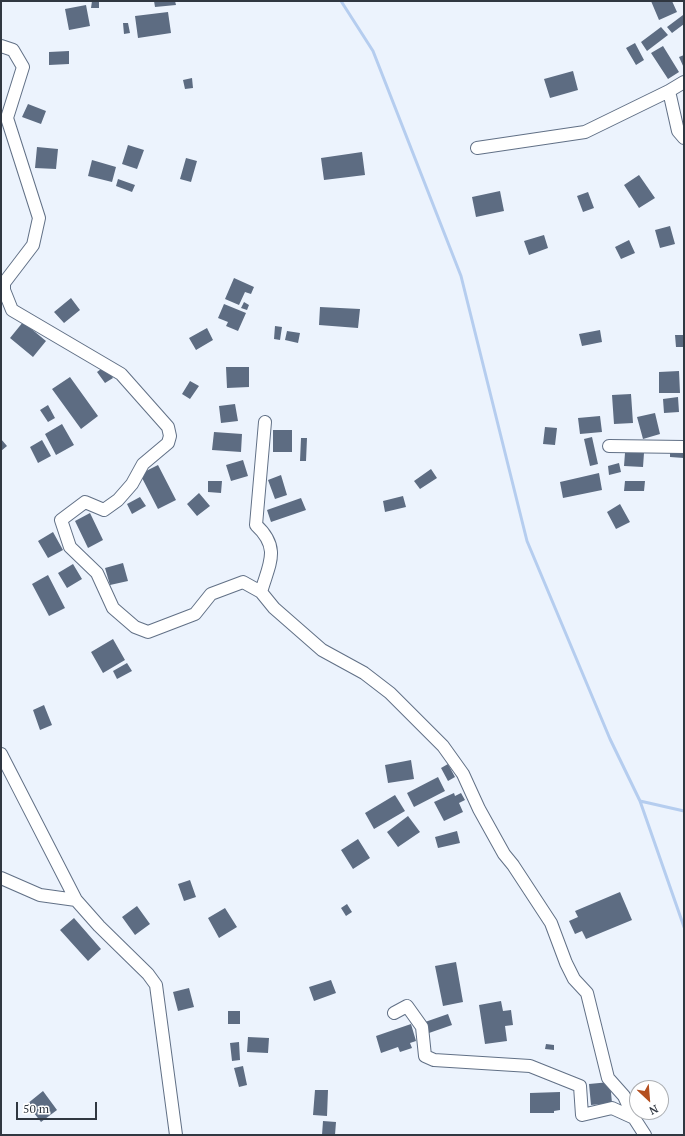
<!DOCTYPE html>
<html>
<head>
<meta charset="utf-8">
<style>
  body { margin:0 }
  #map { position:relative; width:685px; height:1136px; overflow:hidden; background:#ecf3fd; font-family:"PT Serif",serif }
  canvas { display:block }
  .frame { position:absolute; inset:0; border:2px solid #303741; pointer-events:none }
  .north { position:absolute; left:629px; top:1080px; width:40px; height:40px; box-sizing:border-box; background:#fff; border:1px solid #acafb3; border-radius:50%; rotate:154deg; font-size:11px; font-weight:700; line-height:16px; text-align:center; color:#303741 }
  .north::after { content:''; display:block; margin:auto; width:14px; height:18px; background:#b44f20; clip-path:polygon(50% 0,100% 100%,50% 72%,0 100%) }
  .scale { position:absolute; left:16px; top:1102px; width:81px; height:18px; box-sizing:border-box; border:2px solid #303741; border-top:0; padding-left:5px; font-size:12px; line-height:14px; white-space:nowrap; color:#303741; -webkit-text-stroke:3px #fff; paint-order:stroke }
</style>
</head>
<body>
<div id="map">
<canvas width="685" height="1136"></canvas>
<div class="frame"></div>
<div class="north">N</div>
<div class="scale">50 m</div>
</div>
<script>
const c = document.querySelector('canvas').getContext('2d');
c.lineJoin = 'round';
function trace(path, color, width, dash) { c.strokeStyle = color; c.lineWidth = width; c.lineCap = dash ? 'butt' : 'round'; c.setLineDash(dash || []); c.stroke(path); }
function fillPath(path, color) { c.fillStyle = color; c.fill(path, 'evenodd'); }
trace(new Path2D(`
  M341,1l32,50 88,225 66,265 83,198 30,62 44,126
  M640,801l44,10`), '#b5cdef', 3);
fillPath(new Path2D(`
  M92,1h7v7h-8z
  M154,1h21l1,4 -21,2z
  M651,1h21l5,11 -18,8z
  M86,5l4,21 -21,4 -4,-21z
  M168,12l3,21 -33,5 -3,-22z
  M683,15l1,9 -12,9 -5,-6z
  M123,23h5l2,10 -6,1z
  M661,27l7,8 -21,16 -6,-9z
  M635,43l9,17 -8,5 -10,-17z
  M663,46l16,26 -11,7 -17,-26z
  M69,51v13l-20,1v-13z
  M684,55v13l-5,-11z
  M573,71l5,19 -28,8 -6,-19z
  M192,78l1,10 -8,1 -2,-9z
  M28,104l18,7 -5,13 -19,-7z
  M128,145l16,5 -7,19 -15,-5z
  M37,147l21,2 -2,20 -21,-1z
  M362,152l3,23 -41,5 -3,-22z
  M186,158l11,3 -6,21 -11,-3z
  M92,160l24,7 -4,15 -24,-6z
  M639,175l16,23 -16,10 -15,-23z
  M118,179l17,6 -3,7 -16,-6z
  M500,191l4,20 -28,6 -4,-20z
  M588,192l6,16 -11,4 -6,-16z
  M670,226l5,18 -15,4 -5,-18z
  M544,235l4,13 -19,7 -5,-14z
  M629,240l6,13 -14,6 -6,-12z
  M234,278l20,9 -3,7 -6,-2 -6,13 -14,-6z
  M71,298l9,12 -16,13 -10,-11z
  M244,302l5,3 -2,5 -6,-2z
  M224,304l22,9 -8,18 -12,-5 2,-4 -10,-4z
  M320,307l40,2 -2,19 -39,-3z
  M23,322l23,19 -13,16 -23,-19z
  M275,326l7,1 -2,13 -6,-1z
  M207,328l6,12 -17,10 -7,-12z
  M600,330l2,12 -20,4 -3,-12z
  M287,331l13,2 -2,10 -13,-3z
  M675,335h9v12h-8z
  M105,366l8,12 -8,5 -8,-11z
  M226,367h23v20l-22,1z
  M679,371l1,22h-21v-21z
  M70,377l28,39 -17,13 -29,-40z
  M190,381l9,5 -9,13 -8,-5z
  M631,394l2,29 -19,1 -2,-29z
  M678,397l1,15 -15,1 -1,-14z
  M235,404l3,17 -17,2 -2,-17z
  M48,405l7,13 -7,4 -8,-12z
  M655,413l5,21 -17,5 -6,-22z
  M600,416l2,16 -22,2 -2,-16z
  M62,424l12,21 -18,10 -11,-21z
  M545,427l12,1 -2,17 -12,-1z
  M273,430h19v22h-19z
  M214,432l28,2 -1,18 -29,-2z
  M592,437l6,27 -8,2 -6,-27z
  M301,438h6l-1,23h-6z
  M1,439l6,7 -6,5z
  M42,440l9,16 -13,7 -8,-16z
  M670,452h14v6l-14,-1z
  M625,453h19l-1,14 -19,-1z
  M243,460l5,16 -17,5 -5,-16z
  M619,463l2,9 -12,3 -1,-9z
  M158,465l18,35 -18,9 -18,-35z
  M431,469l6,9 -17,11 -6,-8z
  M599,473l3,17 -39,8 -3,-16z
  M281,475l6,20 -12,4 -7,-19z
  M208,481h14l-1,12 -13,-1z
  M625,481h20l-1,10h-20z
  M199,493l11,13 -13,10 -10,-12z
  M403,496l3,11 -21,5 -2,-11z
  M140,497l6,9 -14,8 -5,-10z
  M301,498l5,12 -35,12 -4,-12z
  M620,504l10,18 -14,7 -9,-17z
  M90,513l13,27 -15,8 -13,-27z
  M53,532l10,18 -15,8 -10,-17z
  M123,563l5,18 -18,4 -5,-17z
  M73,564l9,15 -15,9 -9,-15z
  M48,575l17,33 -16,8 -17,-32z
  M113,639l12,21 -22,13 -12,-21z
  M127,663l5,8 -15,8 -4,-8z
  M44,705l8,20 -12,5 -7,-20z
  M411,760l3,19 -26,4 -3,-18z
  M448,764l7,13 -7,4 -7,-13z
  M438,777l7,14 -31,16 -7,-14z
  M454,793l1,3 6,-3 4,7 -6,3 4,9 -19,9 -10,-19z
  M395,795l10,16 -31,18 -9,-16z
  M408,816l12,16 -22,15 -11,-15z
  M457,831l3,12 -22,5 -3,-11z
  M358,839l12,19 -17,11 -12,-19z
  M190,880l6,17 -12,4 -6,-17z
  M620,892l12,28 -46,19 -4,-8 -7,3 -6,-13 9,-4 -3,-6z
  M347,904l5,8 -6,4 -5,-8z
  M137,906l13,18 -15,11 -13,-18z
  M225,908l12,19 -18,11 -11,-20z
  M74,918l27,31 -13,12 -28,-31z
  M456,962l7,40 -20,4 -8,-40z
  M331,980l5,13 -22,8 -5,-14z
  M189,988l5,19 -16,4 -5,-19z
  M501,1001l2,10 8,-1 2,15 -8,1 2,15 -22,3 -6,-39z
  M228,1011h12v13h-12z
  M448,1014l4,11 -23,8 -4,-11z
  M411,1024l5,17 -6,2 2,5 -12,4 -2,-5 -17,6 -5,-17z
  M248,1037l21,1 -1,15 -21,-1z
  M239,1042l1,18 -8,1 -2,-18z
  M546,1044l8,1v5l-9,-1z
  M243,1066l4,19 -8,2 -5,-19z
  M610,1082l2,21 -21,2 -2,-21z
  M315,1090h13l-1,26 -14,-1z
  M43,1091l14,19 -16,12 -14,-18z
  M560,1092v18l-6,1v2h-24v-20z
  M323,1121l13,1 -1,13h-13z`), '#5d6c82');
const street = new Path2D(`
  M1,46l12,4 10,17 -16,51 32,100 -6,27 -29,38v7l8,20 109,64 47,53 2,9 -2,7 -25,21 -11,20 -14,16 -14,10 -19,-8 -24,18 9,27 27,26 16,35 22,19 13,5 47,-18 16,-20 32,-12 18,10 13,16 48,42 42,23 26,20 53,53 20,28 16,35 25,45 9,11 38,58 15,40 8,16 13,14 21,85 16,18 10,22 11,17
  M669,91l15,-9
  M477,148l108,-16 84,-41 9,40 6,7
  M609,446l75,1
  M261,592c8,-28 20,-44 -5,-67l9,-103
  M1,754l75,146 23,26 49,48 8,11 20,150
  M1,878l39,17 36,5
  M394,1013l13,-7 15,21 3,29 9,4 96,6 50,20 2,29 30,-7 22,10`);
trace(street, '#617086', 14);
trace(street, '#fff', 12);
</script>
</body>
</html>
